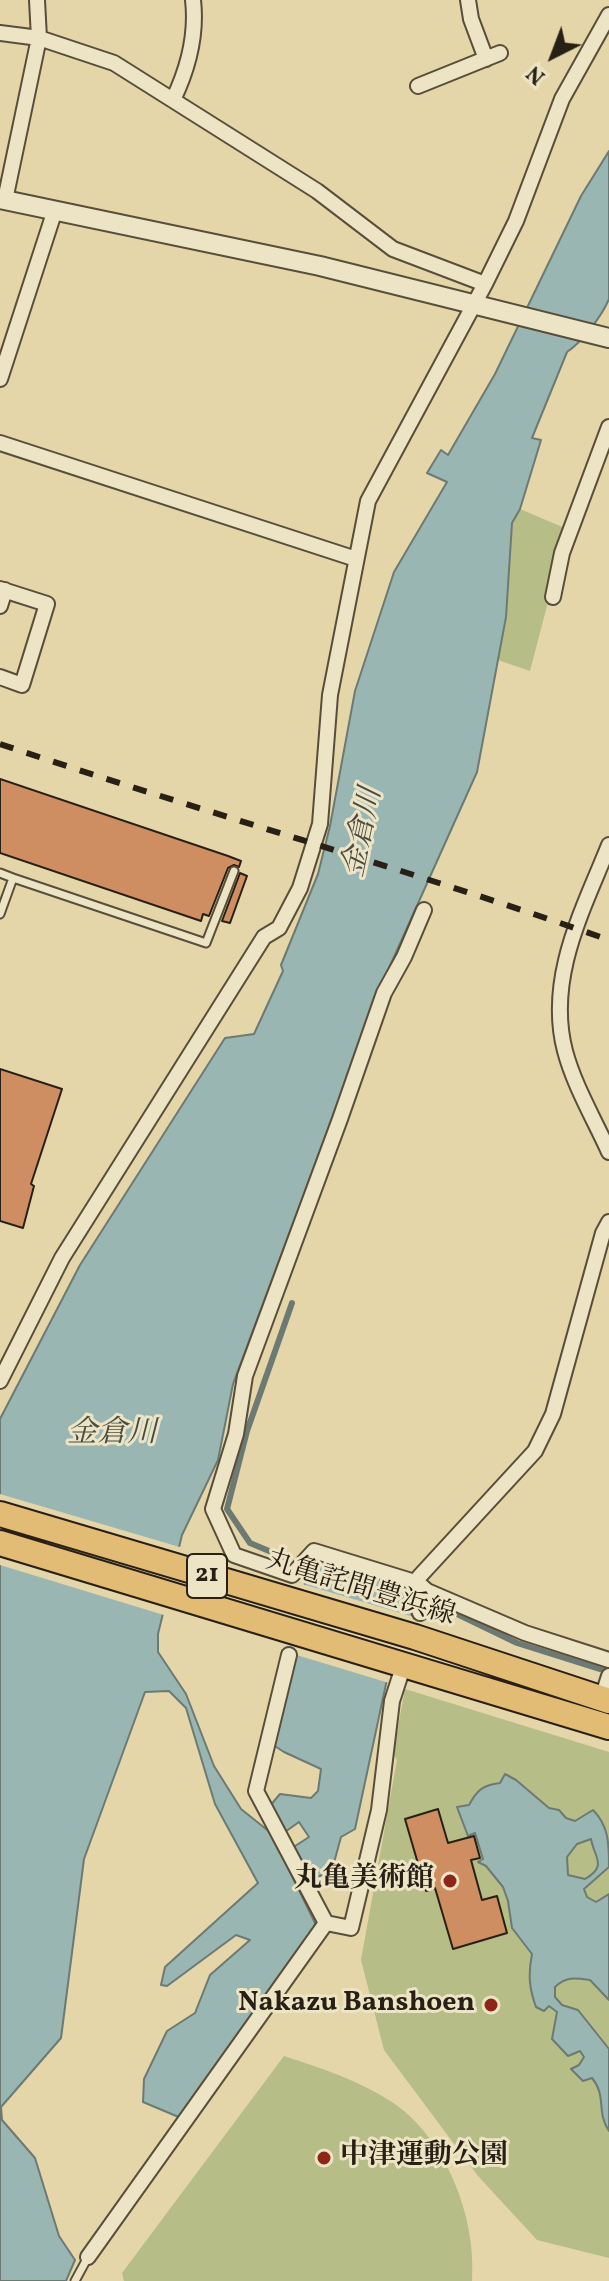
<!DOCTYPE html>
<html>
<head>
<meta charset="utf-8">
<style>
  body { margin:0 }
  #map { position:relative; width:609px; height:2281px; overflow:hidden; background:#e4d6a8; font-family:Vollkorn,serif }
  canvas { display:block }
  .north { position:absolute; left:513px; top:16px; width:80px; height:80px; -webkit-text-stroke:6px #ede4c6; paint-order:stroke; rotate:222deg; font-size:22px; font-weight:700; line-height:32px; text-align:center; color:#292015 }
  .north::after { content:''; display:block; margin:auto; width:28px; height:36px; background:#292015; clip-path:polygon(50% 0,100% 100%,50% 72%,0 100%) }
</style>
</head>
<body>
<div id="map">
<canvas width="609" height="2281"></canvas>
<div class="north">N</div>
</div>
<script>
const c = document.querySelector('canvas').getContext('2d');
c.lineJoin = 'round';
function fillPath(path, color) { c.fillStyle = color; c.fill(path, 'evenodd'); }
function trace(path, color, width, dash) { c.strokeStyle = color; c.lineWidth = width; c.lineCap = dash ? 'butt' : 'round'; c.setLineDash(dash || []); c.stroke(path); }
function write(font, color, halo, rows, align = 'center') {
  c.font = font + ' Vollkorn,"Noto Serif JP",serif'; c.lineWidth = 6; c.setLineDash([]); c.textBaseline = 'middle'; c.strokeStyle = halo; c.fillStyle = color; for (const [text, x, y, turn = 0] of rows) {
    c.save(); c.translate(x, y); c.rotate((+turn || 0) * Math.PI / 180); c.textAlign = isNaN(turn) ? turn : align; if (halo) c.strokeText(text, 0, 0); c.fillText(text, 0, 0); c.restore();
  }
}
fillPath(new Path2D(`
  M520,509l47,20 -37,142 -32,-11 8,-43 6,-94z
  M405,1689l204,63v506l-72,-18 -59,-64 -94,-126 -23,-90 36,-200 -4,-6z
  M284,2056c37,12 74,24 108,46 54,36 85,116 80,179h-348l-2,-8z`), '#b6bd86');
const water = new Path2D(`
  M609,151v148c-7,17 -27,43 -42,53l-35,86 9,2 -21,69 -8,14 -6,94 -29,155 -92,205 -152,407 -15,76 -36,75 -24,99v18l28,42 28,72 27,43 30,24 46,94 -136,191 -38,-16 1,-23 23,-48 28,-18 15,-38 40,-35 -14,-5 -69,51 -6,-1 4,-18 93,-84 -43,-79 -29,-96 -17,-17 -24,1 -61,167 -23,179 -60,69 1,13 33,38 24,78 16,24 -9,21h-66v-862l80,-154 145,-227 29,-4 29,-63 -2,-6 37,-91 12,-48 25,-135 39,-119 53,-90 -20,-9 14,-23 7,5 47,-81 86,-178z
  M337,1562l73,24 -2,6 12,5 -9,9 1,10 -26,68 -31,145 -14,8 -9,33 -16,8 -4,-6 -5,3 -15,-27 17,-11 -10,-15 -14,10 -16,-25 11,-13 31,4 7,-7 3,-22 -37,-17 -14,-9 15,-54 22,-117 17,-9z
  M505,1774l11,6 33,28 10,2 7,8 9,3 18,-11c16,16 16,34 16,57l-25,22 3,8 9,5 13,-8v106l-19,-20c-14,-2 -24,-4 -35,7v10l7,8 16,5 31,39v82c-13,-19 -2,-35 -17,-53l-9,3 -12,-12 8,-4 5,-8 -4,-6 -12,5 -16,-17 5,-27 -8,-6 -5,5 -8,-4c-7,-19 -8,-33 -4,-53l-20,-26 -4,-27 -5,-14 -17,-21 -8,-4 5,-3 -8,-26 -7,3 -11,-29 12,-2c8,-15 14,-20 31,-22zM591,1839c3,18 17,27 -6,40l-17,-4 -1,-18 10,-13z`);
fillPath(water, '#9ab6b3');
trace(water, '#6d7a74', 2);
fillPath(new Path2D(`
  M0,1494l183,54 -16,68 -167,-51z
  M299,1583l115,34 -25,66 -99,-30z`), '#e4d6a8');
trace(new Path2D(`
  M288,1559l-38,-16 -23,-34 20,-78 45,-128
  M419,1602l38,12 60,29 92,29`), '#6d7a74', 6);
const building = new Path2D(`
  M0,779l228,77 13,5 -2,6 -5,-2 -6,3 -19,48 -6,-2 -2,7 -201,-68z
  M240,873l7,3 -17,47 -8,-2z
  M0,1069l62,20 -31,95 3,2 -11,42 -23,-7z
  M438,1809l10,34 26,-7 6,22 -9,2 11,40 15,-4 10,37 -54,16 -18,-61 -9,3 -21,-72z`);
fillPath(building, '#ce8e62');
trace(building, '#292015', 2);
const service = new Path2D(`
  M0,873l13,5 -13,36
  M13,878l193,65 28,-72
  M75,2281l13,-24`);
const minor = new Path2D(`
  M468,0l3,19 15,40
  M0,33l39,5 75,25 203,128 76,58 92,35 -117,217 -38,194 -10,129 -20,64 -21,40 -15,9 -202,321 -62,123
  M418,86l82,-33
  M173,100c15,-31 24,-65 20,-100
  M5,200l34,-162 -2,-38
  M485,284l31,-63 46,-122 47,-84
  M0,379l55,-169
  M0,443l356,116
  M0,589l47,15 -25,81 -22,-8
  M553,597l9,-44 47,-126
  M0,606l5,-16
  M609,845c-26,65 -63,133 -44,206 9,34 29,68 44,101
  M424,910l-20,47 -20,36 -44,126 -95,257 -9,58 -23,75 21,46 58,20 22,-24 104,32 9,8 98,42 84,27
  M420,1613l-5,-18 4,-18 116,-126 18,-37 50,-181 6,-11
  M602,1698l7,-22
  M326,1923l25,5 28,-118 13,-109 12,-37
  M88,2257l238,-334 -70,-132 33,-136`);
const tertiary = new Path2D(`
  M0,199l320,67 289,72`);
const primary = new Path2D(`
  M0,1514l415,123 194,64
  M0,1543l609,184`);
trace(service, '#584e3a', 11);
trace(minor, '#584e3a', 18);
trace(tertiary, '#584e3a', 22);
trace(primary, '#292015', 28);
trace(service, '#ede4c6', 7);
trace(minor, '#ede4c6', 14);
trace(tertiary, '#ede4c6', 18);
trace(primary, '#e2bb74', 24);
trace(new Path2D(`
  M0,744c202,68 408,125 609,196`), '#292015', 6, [14, 14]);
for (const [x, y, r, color] of [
  [450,1881,8,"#8f2418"],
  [491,2005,8,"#8f2418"],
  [324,2158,8,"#8f2418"]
]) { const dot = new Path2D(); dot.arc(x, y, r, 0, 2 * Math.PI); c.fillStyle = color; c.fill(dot); trace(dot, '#ede4c6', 3); }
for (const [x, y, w] of [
  [207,1576,40]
]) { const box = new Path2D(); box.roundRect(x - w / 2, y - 22, w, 44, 6); c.fillStyle = '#ede4c6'; c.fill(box); trace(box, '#292015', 2); }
write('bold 26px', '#292015', null, [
  ["21",207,1576]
]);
write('28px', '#292015', '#ede4c6', [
  ["丸亀詫間豊浜線",360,1590,17]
]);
write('bold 28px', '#292015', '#ede4c6', [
  ["丸亀美術館",434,1881],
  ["Nakazu Banshoen",475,2005],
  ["中津運動公園",340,2158,"left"]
], 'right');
write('italic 30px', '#4b4d44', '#ede4c6', [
  ["金倉川",365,833,-78],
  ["金倉川",112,1435]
]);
</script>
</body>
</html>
